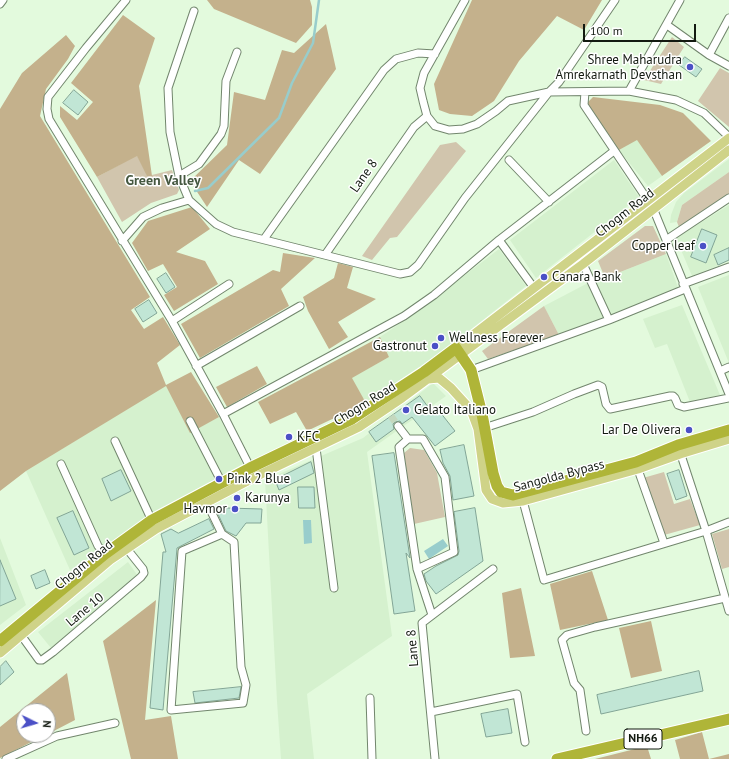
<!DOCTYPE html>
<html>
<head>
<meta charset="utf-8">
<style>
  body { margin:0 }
  #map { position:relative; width:729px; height:759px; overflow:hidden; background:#e3fadd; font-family:"PT Sans",sans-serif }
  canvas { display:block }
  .north { position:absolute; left:16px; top:703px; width:40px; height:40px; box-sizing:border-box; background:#fff; border:1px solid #a1a3a0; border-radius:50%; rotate:95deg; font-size:11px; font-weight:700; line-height:16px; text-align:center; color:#131a11 }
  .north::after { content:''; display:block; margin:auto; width:14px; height:18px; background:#4b50c6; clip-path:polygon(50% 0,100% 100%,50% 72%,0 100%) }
  .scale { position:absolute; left:583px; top:24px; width:113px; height:18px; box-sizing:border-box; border:2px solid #131a11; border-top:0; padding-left:5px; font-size:12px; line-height:14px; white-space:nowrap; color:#131a11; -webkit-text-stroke:3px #fff; paint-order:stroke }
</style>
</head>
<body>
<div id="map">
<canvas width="729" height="759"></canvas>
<div class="north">N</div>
<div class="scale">100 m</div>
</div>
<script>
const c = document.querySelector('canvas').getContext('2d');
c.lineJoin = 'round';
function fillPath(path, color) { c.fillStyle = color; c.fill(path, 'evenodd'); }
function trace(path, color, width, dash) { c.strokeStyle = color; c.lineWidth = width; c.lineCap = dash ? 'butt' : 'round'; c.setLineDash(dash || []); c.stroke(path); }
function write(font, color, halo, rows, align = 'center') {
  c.font = font + ' "PT Sans",sans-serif'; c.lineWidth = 3; c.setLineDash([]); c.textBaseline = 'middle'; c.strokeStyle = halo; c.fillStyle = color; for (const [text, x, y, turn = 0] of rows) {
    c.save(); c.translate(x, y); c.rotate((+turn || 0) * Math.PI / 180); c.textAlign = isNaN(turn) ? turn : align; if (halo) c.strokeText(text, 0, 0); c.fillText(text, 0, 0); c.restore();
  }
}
fillPath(new Path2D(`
  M637,139l25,37 -14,10 -29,-36z
  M729,159v13l-47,33 -5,17 -7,1 1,-8 5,-13 8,-9z
  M614,160l25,37 -103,81 -26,-38z
  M729,205v56l-37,15 -16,-38z
  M499,249l27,37 -80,63 -80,54 -15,-25 38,-21 -9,-20 37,-25z
  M666,254l13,36 -69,26 -15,-34z
  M729,275v88l-31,-76z
  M588,283l17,35 -46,17 -15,-29z
  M682,305l38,90 -30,7 -23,-58 -12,4 -12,-29z
  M433,383l13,13 -79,56 25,184 -85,58 7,65h-33l-4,-58 -12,-221 98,-42z
  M166,385l24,47 29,-15 24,47 -90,49 -49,35 -34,22 -44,-99z
  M0,538l26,67 -26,20z
  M128,562l10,14 -87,72 -13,-16z`), '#d5f1ce');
fillPath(new Path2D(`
  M672,37l12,10 -23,37 -17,-4z
  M720,68l9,5v54l-31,-26z
  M456,142l10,9 -69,86 -7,1 -18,22 -10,-4 78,-111z
  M137,155l11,21 24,-6 7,20 -2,4 -26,9 -29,19 -25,-45z
  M729,172v22l-50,33 -2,-5 5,-17z
  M645,226h8l13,28 -61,24 -7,-17z
  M544,306l15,29 -71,24 -6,-8z
  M410,448l14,2 13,23 8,44 -31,7 -10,-71z
  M664,472l10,32 16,-5 10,26 -36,10 -21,-57z
  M729,529v38l-7,2 -10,-35z`), '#d1c5ad');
fillPath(new Path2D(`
  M207,0h103l2,7v18l-16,18 -82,-34z
  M472,0h130l-18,30 -27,-14 -38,45 -25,40 -22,15 -22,-2 -11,-4 -5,-26z
  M123,15l32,23 -16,48 13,90h-5l-10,-20 -40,21 -37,-60v-11l17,14 16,-18 -22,-19z
  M326,24l10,45 -76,105 -21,-14 -32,47 -17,-26 37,-36 7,-53 31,8 17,-50 12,3z
  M66,35l9,11 -7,13 -22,30 -6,27 110,181 -19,13 13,19 19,-12 17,28 -23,18 9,22 25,-13 28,45 -29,16 -24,-47 -140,85 -26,20v-382l22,-36z
  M593,97l67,8 23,8 28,28 -49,35 -25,-36 -18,10 -32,-47z
  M192,207l18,22 -34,23 29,9 13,23 -44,27 -10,-16 13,-8 -14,-23 -15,7 -16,-28 16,-22z
  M283,253l32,5 -34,31 8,17 -89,52 -19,-34 92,-54 7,2z
  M338,263l15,4 -6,21 29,11 -38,23 10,15 -19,12 -21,-38 -5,-14 31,-19z
  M380,337l9,20 -37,21 14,25 -59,28 -11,-19 -26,12 -12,-22z
  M257,366l10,18 -40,23 -11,-20z
  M592,571l16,49 -48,10 -10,-46z
  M521,588l14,68 -25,2 -8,-65z
  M156,600l-11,120 26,-4 7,43h-47l-28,-118z
  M651,621l11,50 -31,7 -12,-50z
  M67,673l8,47 -27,14v-23h-24v24h21l-45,23v-31z
  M702,732l7,27 20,-5v5h-49l-5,-19z
  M647,746l4,13h-56z`), '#c4b18c');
fillPath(new Path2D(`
  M303,520h8l1,23 -8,1z
  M443,539l5,7 -19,13 -5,-8z`), '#98cdcc');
trace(new Path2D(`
  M195,191l13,-3 71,-70 13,-35 21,-40 6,-43`), '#98cdcc', 2.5);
const building = new Path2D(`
  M685,57l17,12 -6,8 -17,-12z
  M74,90l14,12 -10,13 -15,-12z
  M702,229l15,6 -11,28 -15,-6z
  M729,248v12l-11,5 -4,-10z
  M166,273l9,14 -9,6 -9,-14z
  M149,300l8,13 -14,9 -8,-13z
  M420,396l11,15 5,-4 19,24 -20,15 -23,-29 -10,7 -2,-3 -5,1 -2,2 1,5 -18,13 -7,-10z
  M464,445l10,51 -21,4 -3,-24 -7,-13 -3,-13z
  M394,453l16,105 -4,-5 9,58 -21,3 -22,-158z
  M311,462l3,11 -35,17 -4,-10z
  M121,470l10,21 -20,10 -9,-22z
  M679,470l8,26 -11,4 -9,-26z
  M298,487h16l1,21h-16z
  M227,508l35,1 -1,14h-15l-10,13 -10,-5 -8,-17z
  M475,508l8,53 -47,33 -10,-13 -2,-7 12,-8 22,-11 1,-4 -5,-39z
  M73,511l16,37 -15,7 -17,-37z
  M209,519l5,10 -37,19 -14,162 -13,-2 13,-156h3l-5,-18 10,-5 7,4z
  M0,560l16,39 -16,7z
  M45,570l5,13 -14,6 -5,-13z
  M6,661l8,11 -14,13v-18z
  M699,671l4,20 -102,23 -4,-19z
  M241,687l-2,11 -44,5 -2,-11z
  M508,709l4,24 -26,4 -5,-23z`);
fillPath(building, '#c1e6d5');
trace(building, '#82a596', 1);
trace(new Path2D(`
  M391,416l7,10`), '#c4d8be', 7, [7, 3.5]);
const minor = new Path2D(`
  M126,0l-40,48 -38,49 -1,12 2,10 123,202 51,93 32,63
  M465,0l-41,73 -4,15 3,13 4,15 8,10 14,4 14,-1 14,-5 19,-13 12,-10 41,-9 80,-1 47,9 28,13 25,24
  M0,4l3,-4
  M194,11l-26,77 2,44 9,44 10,24 27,24 17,8 167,42 10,-2 8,-7 47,-67 84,-106 10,-10 56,-82
  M667,25l42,30 20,11
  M709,55l20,-37
  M629,91l51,-91
  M585,92l-1,13 69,103 76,186
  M509,160l40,42
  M179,176l20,-12 22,-30 3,-8 2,-45 11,-29
  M264,239l120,-169 12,-11 22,-6 17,1
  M499,240l35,48
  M666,240l63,-42
  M122,241l21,-24 19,-9 27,-8
  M325,255l89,-128 13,-11
  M683,284l46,-17
  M609,320l76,-31
  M172,321l57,-37
  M196,366l104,-60
  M471,370l138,-50 -26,-56
  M720,371l9,-4
  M223,414l181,-98 30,-21 65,-55 115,-89
  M190,421l32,62
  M398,426l10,13
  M484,428l49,-16 41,-18 24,-9 4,2 4,17 4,5 60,-13h3l2,2 3,7 6,2 45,-9
  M115,441l38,82
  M316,448l18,140
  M679,449l27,82 23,80
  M61,464l37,82 10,11
  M636,464l28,79
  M522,497l22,83 162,-49 23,-9
  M207,503l15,31
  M222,534l12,8 7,125 5,18 -3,18 -72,7 11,-159z
  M417,569l37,-17 -9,-75 -22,-38h-15l-9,8 18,122 15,46
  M21,635l18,25h3l11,-8 88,-75 3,-4 -1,-4 -16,-20
  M370,698l2,61
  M431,712l86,-18 8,48
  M586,731l-6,-41 -6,-7 -12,-43 5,-5 28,-8 130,-29
  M6,759l51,-23 58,-13
  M435,759l-13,-136 71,-54`);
const major = new Path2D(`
  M456,348l273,-210
  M428,379l11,-1 12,10 20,22 7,19 8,61 6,9 11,4 20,-2 115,-32 42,-15 49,-15
  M0,653l110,-93 46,-31 99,-52 104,-50 43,-29 181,-134 146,-114`);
const highway = new Path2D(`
  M0,641l105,-87 47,-34 98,-52 102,-49 72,-47 32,-24 15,22 11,44 11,59 4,13 4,6 12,3 123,-33 42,-17 51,-15
  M557,759l172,-40`);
trace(minor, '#72866d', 9);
trace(major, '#fff', 11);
trace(highway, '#fff', 13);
trace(minor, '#fff', 7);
trace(major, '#cfd388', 9);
trace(highway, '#afb538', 11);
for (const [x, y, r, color] of [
  [690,67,4,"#4b50c6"],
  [703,246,4,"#4b50c6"],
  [544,277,4,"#4b50c6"],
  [441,338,4,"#4b50c6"],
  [435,346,4,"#4b50c6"],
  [406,410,4,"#4b50c6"],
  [689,430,4,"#4b50c6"],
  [289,437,4,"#4b50c6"],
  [219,479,4,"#4b50c6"],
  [237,498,4,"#4b50c6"],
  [235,509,4,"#4b50c6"]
]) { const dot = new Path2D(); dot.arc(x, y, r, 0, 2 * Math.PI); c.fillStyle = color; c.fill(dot); trace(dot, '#fff', 1.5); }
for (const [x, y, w] of [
  [643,739,38]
]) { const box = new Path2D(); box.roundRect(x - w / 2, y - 10, w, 20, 3); c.fillStyle = '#fff'; c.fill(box); trace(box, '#131a11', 1); }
write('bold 12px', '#131a11', null, [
  ["NH66",643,739]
]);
write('13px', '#131a11', '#fff', [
  ["Shree Maharudra",682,60,"right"],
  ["Amrekarnath Devsthan",682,75,"right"],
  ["Copper leaf",695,246,"right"],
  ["Canara Bank",552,277],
  ["Wellness Forever",449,338],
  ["Gastronut",427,346,"right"],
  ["Gelato Italiano",414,410],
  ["Lar De Olivera",681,430,"right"],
  ["KFC",297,437],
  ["Pink 2 Blue",227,479],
  ["Karunya",245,498],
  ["Havmor",227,509,"right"]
], 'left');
write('13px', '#131a11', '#fff', [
  ["Lane 8",364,176,-55],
  ["Chogm Road",625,213,-38],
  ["Chogm Road",365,404,-32],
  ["Sangolda Bypass",559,476,-15],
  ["Chogm Road",84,565,-39],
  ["Lane 10",85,610,-40],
  ["Lane 8",413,648,-95]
]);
write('bold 14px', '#44573f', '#fff', [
  ["Green Valley",163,181]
]);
</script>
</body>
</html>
